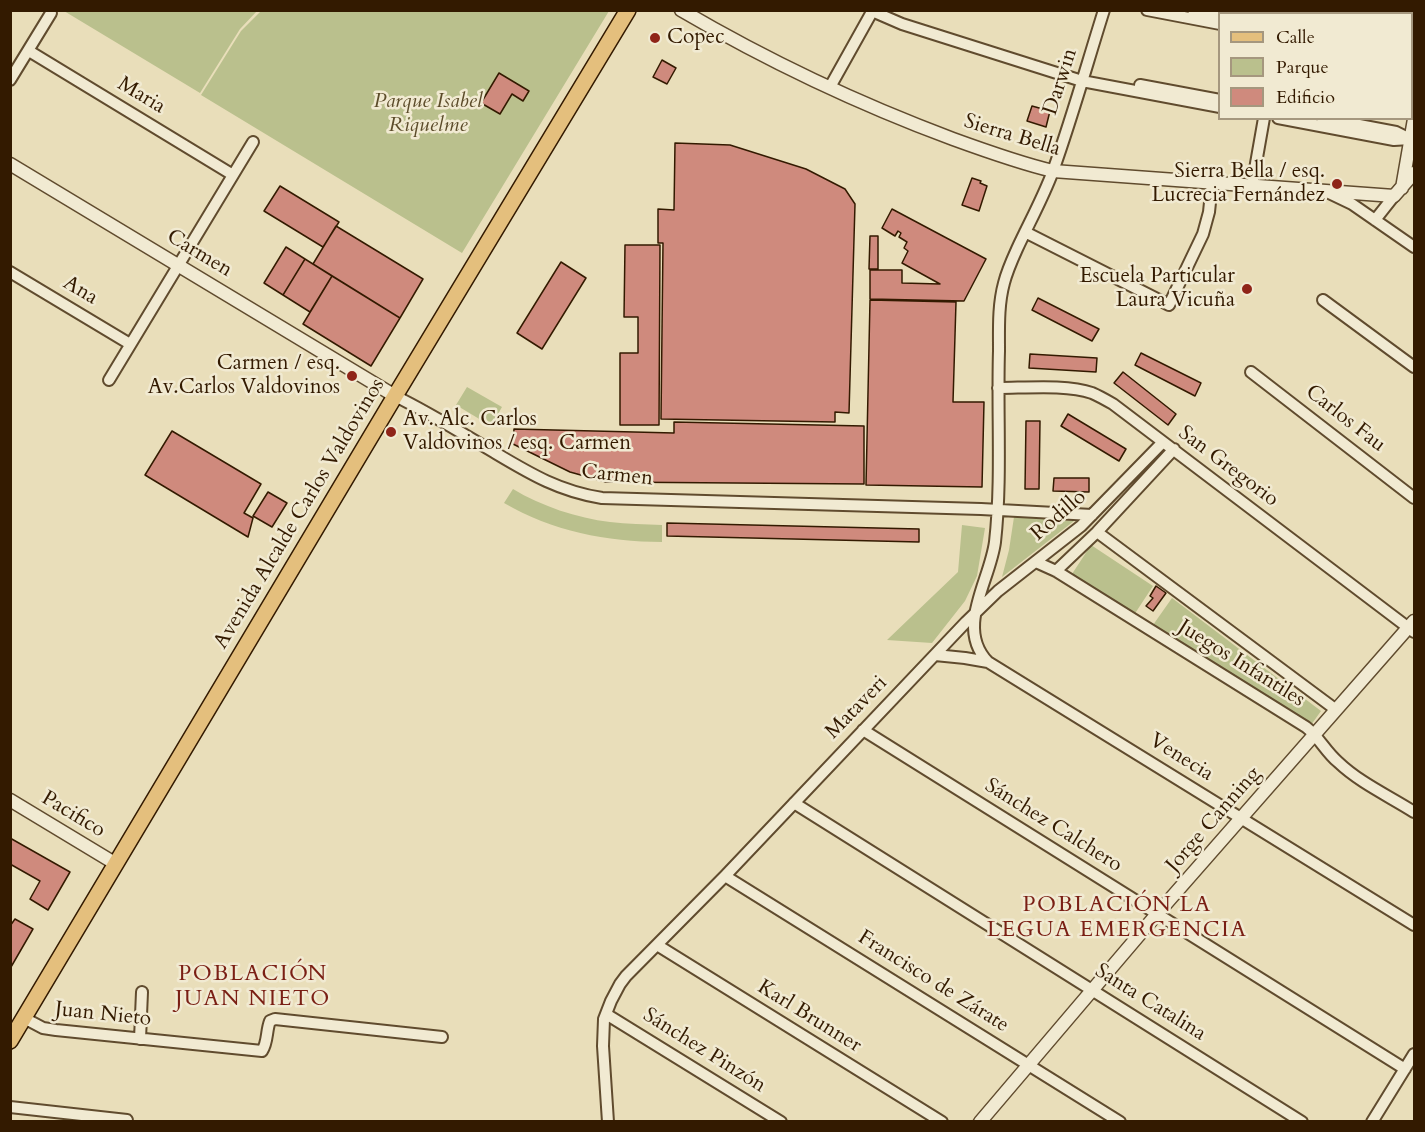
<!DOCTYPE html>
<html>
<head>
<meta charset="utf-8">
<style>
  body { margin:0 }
  #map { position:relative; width:1425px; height:1132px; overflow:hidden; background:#e9deba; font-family:Cardo,serif }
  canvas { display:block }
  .frame { position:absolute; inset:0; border:12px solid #331a00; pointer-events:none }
  .legend { position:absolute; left:1218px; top:12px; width:195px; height:108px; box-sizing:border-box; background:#f1ead2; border:2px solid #a5977e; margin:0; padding:8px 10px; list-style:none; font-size:18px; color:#331a00 }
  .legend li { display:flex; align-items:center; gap:12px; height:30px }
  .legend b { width:30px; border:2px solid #a5977e }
</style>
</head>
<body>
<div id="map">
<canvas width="1425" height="1132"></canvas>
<div class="frame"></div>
<ul class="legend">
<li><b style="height:8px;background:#e4bf7d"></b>Calle</li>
<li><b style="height:16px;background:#bac08d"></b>Parque</li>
<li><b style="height:16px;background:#cf8a7d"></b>Edificio</li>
</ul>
</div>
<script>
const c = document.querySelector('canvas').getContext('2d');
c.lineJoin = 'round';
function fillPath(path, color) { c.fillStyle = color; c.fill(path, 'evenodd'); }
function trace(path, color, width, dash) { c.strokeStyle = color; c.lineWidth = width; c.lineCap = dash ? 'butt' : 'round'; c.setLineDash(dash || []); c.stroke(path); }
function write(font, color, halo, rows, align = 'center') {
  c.font = font + ' Cardo,serif'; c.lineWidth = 5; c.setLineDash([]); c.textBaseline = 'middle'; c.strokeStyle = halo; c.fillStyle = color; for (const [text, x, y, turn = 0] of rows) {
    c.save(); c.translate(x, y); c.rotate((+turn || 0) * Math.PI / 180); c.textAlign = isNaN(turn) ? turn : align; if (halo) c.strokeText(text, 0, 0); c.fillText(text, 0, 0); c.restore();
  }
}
fillPath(new Path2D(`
  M64,11h193l-17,18 -40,64z
  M261,11h348l-147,242 -261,-158 40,-64z
  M467,387l35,20 -11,19 -35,-21z
  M513,489c28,17 64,29 97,33 17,2 35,2 52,3v17c-55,0 -110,-11 -158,-39z
  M1014,517l60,4 -72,56 7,-27z
  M962,525l23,3 -8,48 -12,25 -33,42 -45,-3 71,-68z
  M1091,545l62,41 -19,29 -62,-41z
  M1172,598l149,113 -10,14 -158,-100z`), '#bac08d');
const building = new Path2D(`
  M662,60l14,8 -9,16 -14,-7z
  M499,73l30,18 -6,10 -11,-7 -12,20 -19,-11z
  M1032,106l18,5 -4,16 -19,-6z
  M675,143l55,2 76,24 39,20 10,15 -6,209 -14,-1v10l-174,-3 2,-176h-5v-34l16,1z
  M972,178l9,3 -1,2 7,3 -8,25 -17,-6z
  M280,186l59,36 -16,25 -59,-36z
  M892,209l94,50 -22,42 -94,-2v-29h32v13l38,1 -38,-21 6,-12 -4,-3 3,-6 -8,-5 2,-4 -3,-2 -3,5 -13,-8z
  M336,226l87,53 -23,39 -87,-54z
  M870,236h8v33h-9z
  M625,245h35l-1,180h-39v-72h18v-36h-14z
  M286,247l19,12 -22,36 -19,-12z
  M305,259l27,17 -22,36 -27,-17z
  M561,262l25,16 -44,71 -25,-16z
  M332,276l68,42 -29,48 -68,-42z
  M1038,298l61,31 -7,12 -60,-31z
  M870,300l86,2 -3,100h31l-2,85 -116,-2z
  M1141,353l60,30 -6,13 -60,-31z
  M1030,354l67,4 -1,14 -67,-4z
  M1123,372l53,42 -8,11 -54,-42z
  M1068,414l58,35 -7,12 -58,-35z
  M1026,421h14l-1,68h-14z
  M674,422l190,4v58l-258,-2 -36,-10 -57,-28 1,-15 160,4z
  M172,431l89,53 -17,29 9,5 -5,19 -103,-62z
  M1054,478h35v14l-36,-1z
  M268,492l19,11 -15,24 -19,-11z
  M667,523l252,6v13l-252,-6z
  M1156,586l10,7 -13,18 -7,-5 7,-8 -3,-2z
  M10,838l60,34 -22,38 -18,-11 10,-18 -30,-17z
  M15,919l18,10 -22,38 -1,-41z`);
fillPath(building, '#cf8a7d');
trace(building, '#331a00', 1.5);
const minor = new Path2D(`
  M1147,10l73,14
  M1193,10l27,6
  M872,11l30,13 180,57 138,26
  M1284,14l1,-4
  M29,51l204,124
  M1412,52l2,2
  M10,80l41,-67
  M1140,85l80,15
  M830,87l43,-77
  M1278,118l116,22 16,-1
  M1322,118l74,14 14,7
  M1252,186l12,-68
  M1329,193l23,11 62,43
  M1375,220l19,-24
  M1025,232l144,73 34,-71 6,-22 3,-29
  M10,272l120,72
  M1323,300l91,67
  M1251,372l163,126
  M109,380l144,-238
  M998,388c27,0 69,-4 94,5 7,3 14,7 21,11l301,228
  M395,396c33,16 65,36 97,55 37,22 66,40 110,47l379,11 111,6
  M1097,532l238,177
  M1036,562l20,9 250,156c13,10 19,24 32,35 22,21 51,34 76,50
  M1056,571l41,-39 77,-83
  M935,655l30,3 23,4 426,263
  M988,662c-33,-34 2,-81 7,-120 7,-63 2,-128 4,-191 0,-23 -1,-46 5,-68 3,-12 8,-23 13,-34 12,-26 26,-51 36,-78 19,-53 34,-107 51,-161
  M863,730l542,339
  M794,803l508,319
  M725,876l395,246
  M657,945l285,177
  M606,1014l175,108
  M24,1018l19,10 13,2 206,21c6,-9 4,-20 8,-30l5,-2 167,18
  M140,1039l2,-47
  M10,1107l117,13
  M608,1122l-5,-76 1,-27 7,-18 9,-17 6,-8 99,-100 241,-254 32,-31 83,-65 82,-84
  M1372,1122l42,-68`);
const tertiary = new Path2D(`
  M681,10c87,51 178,94 272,129 33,12 66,24 100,32l341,25 20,-23
  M10,164l385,232
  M1402,188l12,-69
  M10,800l106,64
  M980,1122l177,-208 257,-293`);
const primary = new Path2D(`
  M10,1041l385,-645 233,-386`);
trace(minor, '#604b2e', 14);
trace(tertiary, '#604b2e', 15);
trace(primary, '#331a00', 18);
trace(minor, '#f1ead2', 10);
trace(tertiary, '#f1ead2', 12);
trace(primary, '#e4bf7d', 15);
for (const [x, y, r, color] of [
  [655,38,6,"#8f2418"],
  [1337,184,6,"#8f2418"],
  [1247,289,6,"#8f2418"],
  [352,376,6,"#8f2418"],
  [391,432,6,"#8f2418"]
]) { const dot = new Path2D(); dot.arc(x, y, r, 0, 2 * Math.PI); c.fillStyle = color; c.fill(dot); trace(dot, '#f1ead2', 2); }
write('21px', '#331a00', '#f1ead2', [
  ["Copec",667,38,"left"],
  ["Sierra Bella / esq.",1325,172],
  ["Lucrecia Fernández",1325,196],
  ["Escuela Particular",1235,277],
  ["Laura Vicuña",1235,301],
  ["Carmen / esq.",340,364],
  ["Av.Carlos Valdovinos",340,388],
  ["Av. Alc. Carlos",403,420,"left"],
  ["Valdovinos / esq. Carmen",403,444,"left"]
], 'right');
write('21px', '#331a00', '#f1ead2', [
  ["Darwin",1061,82,-72],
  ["Maria",141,96,31],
  ["Sierra Bella",1012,136,17],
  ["Carmen",199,254,31],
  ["Ana",80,291,31],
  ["Carlos Fau",1345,419,38],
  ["San Gregorio",1228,467,37],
  ["Carmen",617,476,6],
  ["Avenida Alcalde Carlos Valdovinos",300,514,-59],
  ["Rodillo",1059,516,-41],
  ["Juegos Infantiles",1241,664,32],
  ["Mataveri",857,708,-46],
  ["Venecia",1181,758,32],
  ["Pacifico",73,815,31],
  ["Jorge Canning",1214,820,-49],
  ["Sánchez Calchero",1053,826,32],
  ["Francisco de Zárate",933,982,32],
  ["Santa Catalina",1150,1003,32],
  ["Juan Nieto",103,1015,6],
  ["Karl Brunner",809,1017,32],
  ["Sánchez Pinzón",704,1051,32]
]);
write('italic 21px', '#5c4c2a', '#f1ead2', [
  ["Parque Isabel",428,102],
  ["Riquelme",428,126]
]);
c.letterSpacing = '1.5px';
write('22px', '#7a1f14', '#f1ead2', [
  ["POBLACIÓN LA",1117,906],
  ["LEGUA EMERGENCIA",1117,931],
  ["POBLACIÓN",253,975],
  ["JUAN NIETO",253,1000]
]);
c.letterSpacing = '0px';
</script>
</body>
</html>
